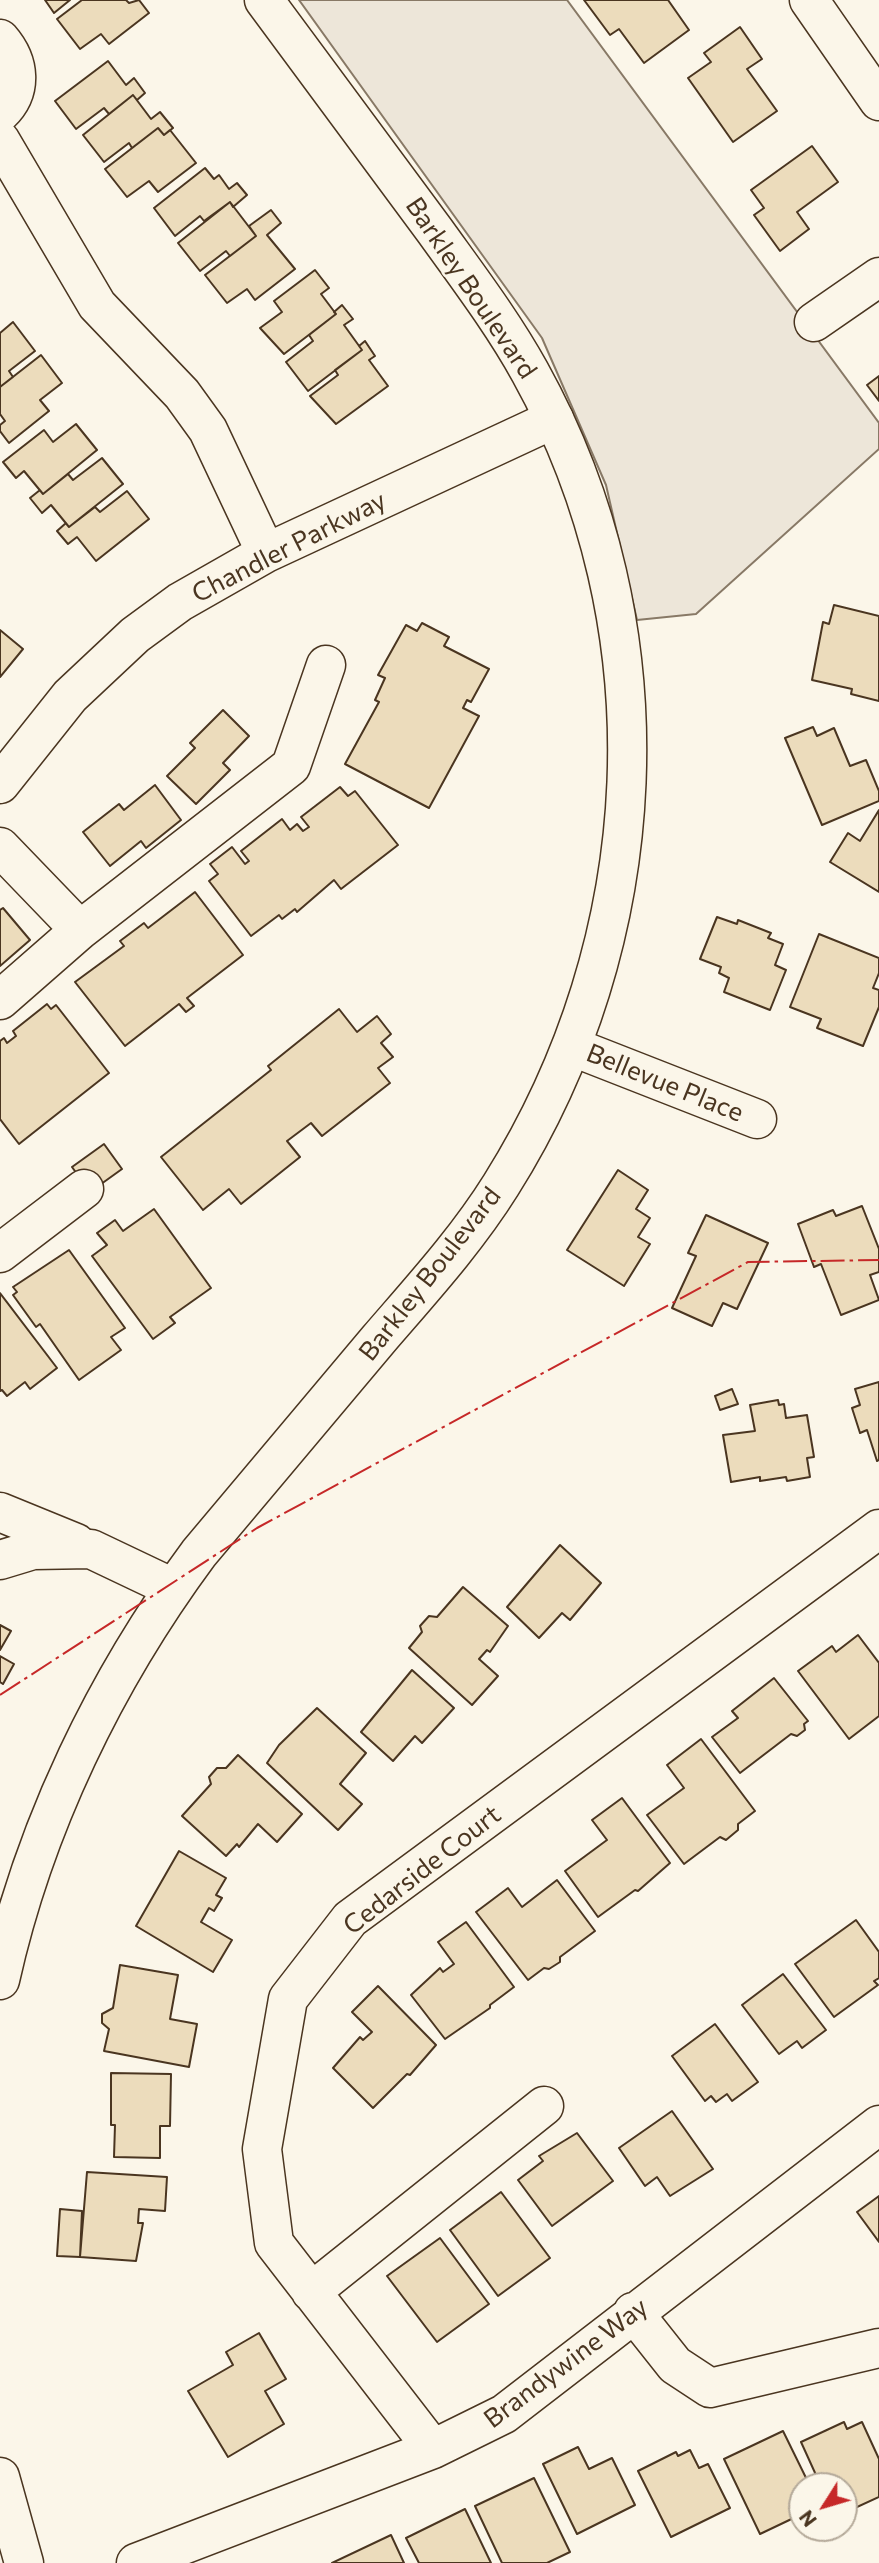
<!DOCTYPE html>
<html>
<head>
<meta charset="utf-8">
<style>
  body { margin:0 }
  #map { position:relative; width:879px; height:2563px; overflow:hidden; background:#fbf6e9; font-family:Commissioner,sans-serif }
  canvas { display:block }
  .north { position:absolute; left:788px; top:2472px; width:70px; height:70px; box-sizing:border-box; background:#fbf6e9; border:2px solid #b4a999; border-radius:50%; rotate:233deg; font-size:19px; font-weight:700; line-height:28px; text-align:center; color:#4a3520 }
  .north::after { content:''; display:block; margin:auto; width:24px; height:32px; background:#c62828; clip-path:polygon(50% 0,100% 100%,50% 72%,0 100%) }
</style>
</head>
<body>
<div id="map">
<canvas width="879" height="2563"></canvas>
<div class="north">N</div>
</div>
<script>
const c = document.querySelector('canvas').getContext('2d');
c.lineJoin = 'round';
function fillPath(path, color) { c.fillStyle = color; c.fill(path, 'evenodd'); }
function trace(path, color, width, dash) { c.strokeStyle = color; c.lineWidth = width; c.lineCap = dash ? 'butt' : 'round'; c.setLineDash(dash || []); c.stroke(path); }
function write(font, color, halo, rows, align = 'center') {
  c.font = font + ' Commissioner,sans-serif'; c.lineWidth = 5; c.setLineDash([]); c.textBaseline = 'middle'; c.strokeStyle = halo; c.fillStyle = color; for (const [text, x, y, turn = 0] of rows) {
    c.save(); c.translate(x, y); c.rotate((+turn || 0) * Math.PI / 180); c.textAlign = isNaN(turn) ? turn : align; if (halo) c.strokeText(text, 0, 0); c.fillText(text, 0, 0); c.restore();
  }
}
const green = new Path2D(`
  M299,0h268l312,423v26l-183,165 -59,6 -31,-135 -64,-147z`);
fillPath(green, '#ede6d9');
trace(green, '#887966', 2);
const building = new Path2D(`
  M45,0h25l-16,13z
  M82,0h44l3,3 10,-3 10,13 -40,31 -8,-10 -21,15 -23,-30z
  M584,0h84l21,30 -45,33 -25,-34 -9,6z
  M740,27l22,32 -15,10 30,42 -44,31 -45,-64 23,-16 -7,-9z
  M108,61l18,24 8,-7 11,15 -8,7 -4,-5 -24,19 -5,-6 -28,21 -21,-28z
  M133,95l18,24 9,-7 13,16 -9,7 -6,-7 -26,20 -3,-5 -25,19 -21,-27z
  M158,128l6,7 6,-5 26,33 -38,29 -9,-11 -22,16 -22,-28z
  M812,146l26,36 -41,30 12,17 -29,22 -26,-36 10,-7 -13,-18z
  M205,168l9,11 5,-4 10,14 8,-6 10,12 -14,12 -3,-5 -26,19 -4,-5 -25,20 -21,-28z
  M230,202l26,34 -26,20 -4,-5 -26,20 -22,-28z
  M271,210l10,13 -14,12 28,34 -40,31 -8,-11 -20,14 -22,-28 51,-39 -7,-10z
  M315,270l14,18 -8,6 15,20 -52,40 -24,-26 22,-16 -8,-11z
  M342,305l11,14 -9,6 18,25 -54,41 -22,-29 27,-21 -4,-6 27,-21 -2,-2z
  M13,322l22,29 -26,20 4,6 -13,10v-54z
  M365,341l10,15 -6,4 19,26 -52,38 -26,-28 28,-21 -3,-5 27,-20 -3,-4z
  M41,355l21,28 -22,17 9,11 -40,32 -9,-12v-6l5,-4 -5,-7v-27z
  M879,376v25l-12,-16z
  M76,424l21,26 -54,44 -19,-23 -8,7 -13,-16 41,-32 9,12z
  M102,458l21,26 -54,43 -18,-22 -9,8 -12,-15 10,-8 3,4 25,-20 5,6z
  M127,491l22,28 -53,42 -19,-24 -9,7 -11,-13 9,-8 3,4 26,-20 5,5z
  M834,605l45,11v85l-28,-7 1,-5 -40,-9 11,-58 6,2z
  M422,623l27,14 -5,9 45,23 -18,33 -4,-2 -4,8 16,8 -50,92 -84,-44 34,-62 -4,-2 10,-22 -7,-3 28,-50 11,6z
  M0,630l23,19 -23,28z
  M223,710l26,26 -26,27 7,7 -34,34 -29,-28 28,-28 -5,-5z
  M813,727l4,9 17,-8 16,38 16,-6 13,31v10l-57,24 -37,-87z
  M155,785l26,35 -35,28 -5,-7 -31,25 -27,-34 36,-28 5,6z
  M340,787l8,9 7,-5 43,54 -57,44 -7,-9 -37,32 -2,-3 -13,10 -3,-4 -28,21 -42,-55 9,-7 -8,-10 22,-17 13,17 4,-3 -8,-10 41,-32 8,11 7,-6 6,7 6,-4 -8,-10z
  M879,810v82l-49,-30 18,-29 12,8z
  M195,892l48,63 -56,43 7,8 -8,6 -7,-8 -54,42 -50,-64 49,-36 -4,-5 24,-18 4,5z
  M3,908l27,32 -30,26v-56z
  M717,917l20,7 1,-4 33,13 -3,5 15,6 -8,21 11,5 -16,40 -46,-18 5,-14 -10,-5 2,-6 -21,-8z
  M819,934l60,24v15l-6,15 6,2v17l-16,39 -46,-18 4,-9 -31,-12z
  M47,1004l4,5 5,-4 53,68 -90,71 -19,-25v-78l4,-3 3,5 9,-7 -3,-5z
  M339,1009l18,23 20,-16 14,18 -10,9 12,14 -15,11 12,15 -68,53 -11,-13 -24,18 13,16 -59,47 -12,-15 -26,21 -42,-53 110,-87 -3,-4z
  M104,1144l18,25 -32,23 -18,-25z
  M618,1170l30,20 -12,19 14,9 -12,19 12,7 -26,42 -57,-36z
  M862,1206l17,43v23l-9,3 9,25 -38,15 -20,-51 -7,3 -16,-43 35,-14 3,6z
  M154,1209l57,79 -41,29 5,6 -22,16 -61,-83 15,-11 -10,-12 18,-13 8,11z
  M706,1215l62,28 -31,66 -14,-6 -11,23 -40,-18 24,-52 -8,-3z
  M69,1250l56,78 -14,9 10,13 -42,30 -39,-56 -4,3 -23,-32 4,-3 -4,-5z
  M0,1293l57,75 -27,21 -5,-7 -18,14 -5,-6 -2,1z
  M879,1382v78l-2,1 -10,-31 -7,3 -8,-25 8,-3 -5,-16z
  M732,1389l6,15 -18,6 -5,-14z
  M778,1400l1,5 5,-1 2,14 21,-3 7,42 -7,1 3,19 -23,4 -1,-4 -26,4v-4l-29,5 -8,-47 32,-4 -5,-26z
  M560,1545l41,38 -31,37 -8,-7 -23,25 -32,-31z
  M463,1587l45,39 -18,26 -3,-2 -8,9 19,17 -26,29 -63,-57 13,-16 -2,-6 9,-10 8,1z
  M0,1625l11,6 -11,19z
  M858,1635l21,28v53l-30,23 -51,-68 34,-25 4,6z
  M0,1656l14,8 -11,20 -3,-2z
  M412,1670l42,38 -32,35 -7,-7 -22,25 -32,-29z
  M774,1678l34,43 -4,3 1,6 -8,6 -6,-2 -51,39 -28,-36 26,-19 -6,-7z
  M317,1708l49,45 -26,31 22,20 -24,26 -71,-67 12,-18z
  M701,1739l54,72 -17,13v6l-12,10 -6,-3 -36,27 -37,-49 37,-27 -17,-23z
  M238,1755l64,59 -25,28 -19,-18 -19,23 -2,-3 -11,12 -44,-40 29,-32 -2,-7 8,-9h9z
  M622,1798l48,65 -32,28 -3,-1 -37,27 -33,-46 42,-31 -15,-20z
  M179,1851l47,27 -10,17 6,3 -8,13 -5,-3 -8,14 31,18 -19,32 -77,-46z
  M557,1880l38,51 -35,26v5l-11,7 -5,-1 -16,12 -52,-68 32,-24 14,19z
  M856,1920l23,32v26l-5,3 4,4 -44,32 -39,-53z
  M466,1922l48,65 -24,18v3l-45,31 -34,-44 29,-27 3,4 11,-8 -16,-22z
  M120,1965l58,10 -8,44 27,5 -8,43 -85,-16 5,-22 -7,-6v-9l11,-6z
  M783,1974l43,56 -24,18 -5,-7 -18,13 -37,-49z
  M378,1986l58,59 -26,30 -3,-1 -34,34 -40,-40 27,-31 3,3 9,-8 -20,-20z
  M715,2024l43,58 -26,19 -5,-7 -11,8 -5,-6 -6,5 -33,-45z
  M111,2073l60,1 -1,52h-10v32l-46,-1 1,-32h-4z
  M672,2111l41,58 -43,27 -13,-19 -12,9 -26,-38z
  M577,2133l36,48 -61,45 -34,-46 25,-19 -4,-5z
  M87,2172l80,5 -2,34 -26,-2 -1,14h5l-7,38 -56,-4z
  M501,2192l49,66 -52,38 -48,-66z
  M879,2196v46l-22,-30z
  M60,2209l22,2 -2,46 -23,-1z
  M440,2238l49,66 -52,38 -50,-66z
  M259,2333l27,46 -21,12 19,33 -56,33 -40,-66 45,-26 -7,-13z
  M844,2422l3,7 15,-7 17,37v38l-35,16v-27h-23l-20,-44z
  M783,2431l27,55h-8v28l-42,20 -36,-75z
  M578,2447l11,22 23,-11 23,47 -58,29 -34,-70z
  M690,2450l9,18 9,-4 22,44 -59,29 -33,-66 38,-19 2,4z
  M534,2478l36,74 -23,11h-45l-27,-57z
  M465,2509l26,54h-72l-13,-25z
  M391,2535l13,28h-72z`);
fillPath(building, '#ecdcbc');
trace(building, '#4a3520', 2);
const minor = new Path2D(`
  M809,0l70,101
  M0,39c20,23 23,52 0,74
  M0,140l97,165 85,89 26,36 58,123
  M814,322l65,-45
  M0,784l70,-88 65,-61 45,-33 86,-49 288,-134
  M0,847l80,83
  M0,1000l80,-70 211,-164 35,-101
  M573,1047l184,72
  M0,1253l84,-64
  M0,1512l76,31
  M0,1560l33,-10 58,-1 82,39
  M311,2292l233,-186
  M633,2312l42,53 35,23 169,-40
  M433,2449l-159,-206 -12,-94 26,-150 62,-80 529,-390
  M136,2563l297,-114 71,-35 375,-289`);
const major = new Path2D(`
  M0,1980c34,-153 105,-300 199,-427 60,-71 120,-142 179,-213 43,-50 88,-99 123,-155 154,-245 171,-557 29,-813 -27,-49 -62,-95 -95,-141 -57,-77 -114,-154 -171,-231
  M0,2477l24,86`);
trace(minor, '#4a3520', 41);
trace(major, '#4a3520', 41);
trace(minor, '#fbf6e9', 38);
trace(major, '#fbf6e9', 38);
trace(new Path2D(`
  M0,1695l257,-167 491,-266 131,-2`), '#c62828', 2, [24, 5, 3.5, 5]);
write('26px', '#4a3520', '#fbf6e9', [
  ["Barkley Boulevard",471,288,56],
  ["Chandler Parkway",289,547,-27],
  ["Bellevue Place",665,1083,22],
  ["Barkley Boulevard",430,1274,-52],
  ["Cedarside Court",422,1870,-38],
  ["Brandywine Way",566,2363,-37]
]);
</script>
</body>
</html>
